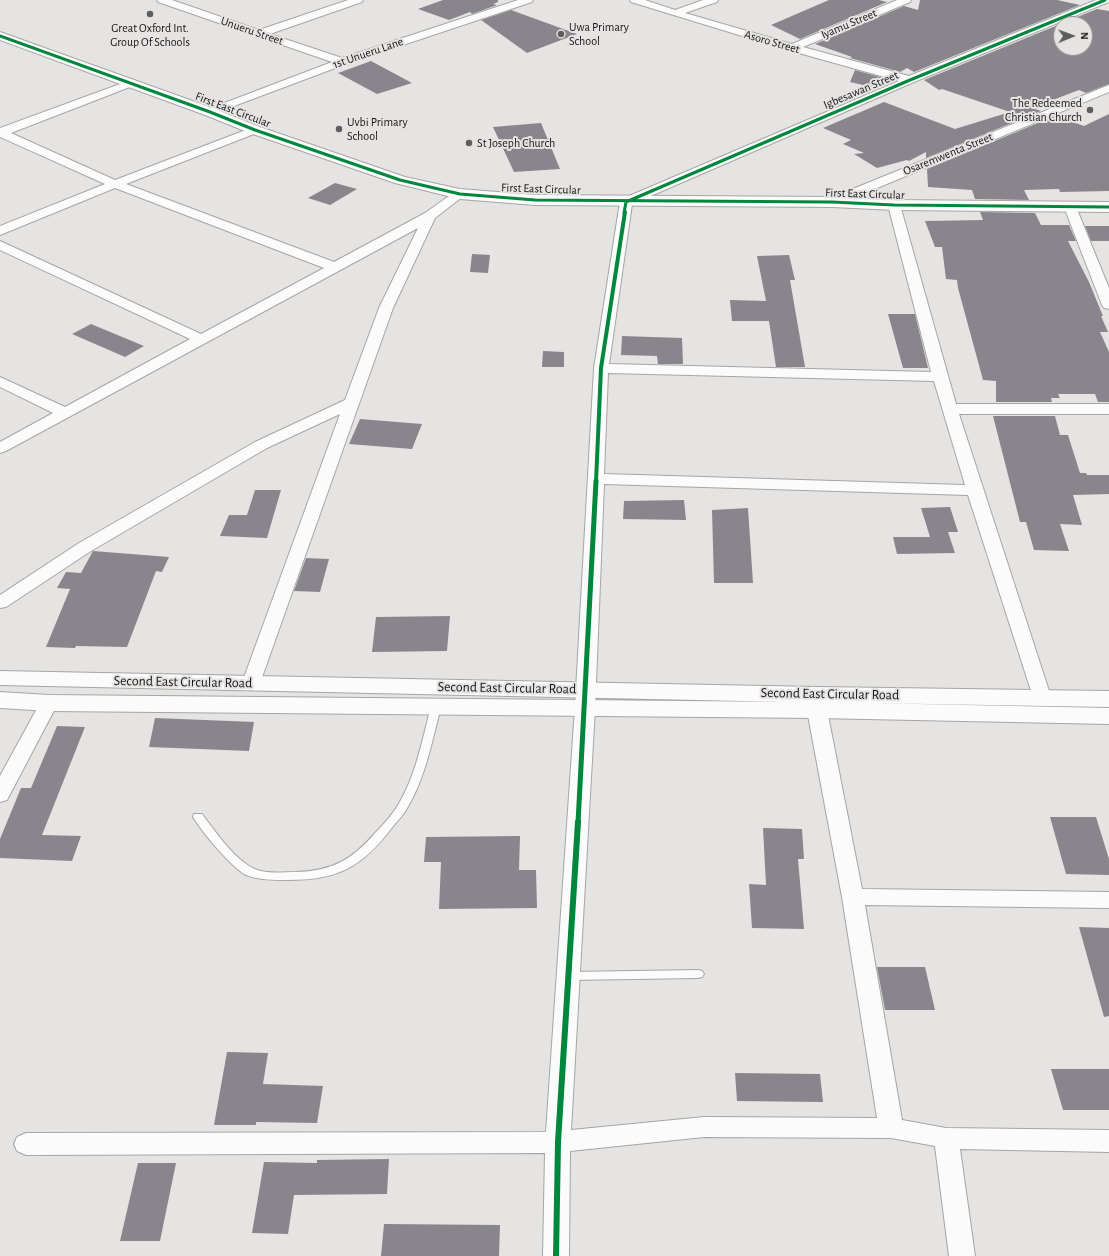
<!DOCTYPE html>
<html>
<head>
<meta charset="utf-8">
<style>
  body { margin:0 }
  #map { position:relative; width:1109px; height:1256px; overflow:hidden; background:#e5e4e3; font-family:"Alegreya Sans",sans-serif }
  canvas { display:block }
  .north { position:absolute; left:1053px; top:16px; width:40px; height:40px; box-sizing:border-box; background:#e6e4e2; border:1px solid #939290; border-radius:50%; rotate:89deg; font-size:11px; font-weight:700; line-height:16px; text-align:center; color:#171616 }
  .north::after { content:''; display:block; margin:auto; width:14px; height:18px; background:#5f5e5e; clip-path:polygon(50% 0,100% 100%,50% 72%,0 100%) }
</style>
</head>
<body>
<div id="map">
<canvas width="1109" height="1256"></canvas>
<div class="north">N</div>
</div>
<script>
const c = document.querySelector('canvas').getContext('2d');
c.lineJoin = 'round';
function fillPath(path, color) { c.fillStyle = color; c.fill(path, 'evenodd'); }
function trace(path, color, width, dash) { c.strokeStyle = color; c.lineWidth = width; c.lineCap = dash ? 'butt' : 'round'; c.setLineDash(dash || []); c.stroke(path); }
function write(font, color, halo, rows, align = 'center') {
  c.font = font + ' "Alegreya Sans",sans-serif'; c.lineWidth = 4; c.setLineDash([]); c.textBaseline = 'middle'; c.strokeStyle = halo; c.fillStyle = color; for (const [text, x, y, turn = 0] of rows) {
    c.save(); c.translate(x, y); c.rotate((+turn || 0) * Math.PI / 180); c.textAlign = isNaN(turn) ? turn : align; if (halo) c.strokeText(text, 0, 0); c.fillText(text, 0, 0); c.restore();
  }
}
fillPath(new Path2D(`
  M443,0h55v2l-5,2 4,1 -25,9 -2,-2 -21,8 -31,-11z
  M829,0h50l8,2 -87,37 -29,-14z
  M920,0h137l23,5 -166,67 -7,-4 -7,4 -50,-14 2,-1 -37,-13 89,-38 14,4z
  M1097,9l12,2v73l-23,9 -7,-3 -47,18 9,3 -115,47v-6l-17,9 -2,-1 -30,8 -23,-14 10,-1 -21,-9 8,-4 -28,-12 61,-26 71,27 55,-17 -68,-23 -3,1 -15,-10zM1061,24h24v24h-24z
  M511,10l66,24 -50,19 -46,-33z
  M371,61l41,22 -35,11 -39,-21z
  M855,70l32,9 -15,8 -22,-5z
  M1109,114v77l-49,1 -1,-3 -35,1 5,10 -54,-1 -3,-9 -44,-3 -1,-18 128,-53 29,10z
  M541,123l19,46 -46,3 -21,-45z
  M335,183l22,6 -27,16 -22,-7z
  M980,212l55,1 6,12h28l7,16h-8l21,41 14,34h-2l7,16h-8l9,20v50h-11l-3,-8h-37l2,4h-9l1,4h-56v-21l-13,-1 -25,-92 -1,-8 -11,-1 -4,-32h-7l-10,-26 58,-1z
  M1085,226h24v15h-18z
  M472,254l18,1 -2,18 -18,-1z
  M789,255l6,25h-5l15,87h-29l-7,-46h-37l-2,-21 36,1 -9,-45z
  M888,314h27l13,54h-25z
  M91,324l53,22 -19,11 -53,-23z
  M622,336l60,2 1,26h-25l-1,-8 -36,-1z
  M543,351l21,1v15h-22z
  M993,416h62l5,19h8l12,38h6l1,2h22v19l-36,1 9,30 -22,-1 9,27 -35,-1 -8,-28h-6z
  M360,419l62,5 -10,25 -63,-5z
  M255,490h26l-14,48 -47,-2 9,-21h18z
  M684,500l2,20 -63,-1 1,-18z
  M950,507l8,25h-10l7,21 -58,1 -4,-17h37l-9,-29z
  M748,508l5,75h-39l-2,-73z
  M93,551l76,6 -7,15 -6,-1 -29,76 -51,-1 -1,2 -29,-1 24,-58 -13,-1 9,-16 15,1z
  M306,558l23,1 -9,33 -26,-1z
  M450,616l-3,35 -75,1 4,-35z
  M155,718l99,4 -5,29 -100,-4z
  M57,726l28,1 -43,108 39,1 -9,25 -72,-3v-19l21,-51h10z
  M1050,817h46l13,42v16l-43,-1z
  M763,828l39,1 2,30h-6l6,70 -52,-1 -3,-44 17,1z
  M520,836l-1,34h17l1,38 -98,1 2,-47h-17l2,-25z
  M1079,927l30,1v88l-5,1z
  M877,967h48l10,43h-50z
  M227,1052l41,1 -5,31 60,2 -6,37 -61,-1v3h-42z
  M1051,1069h58v41h-46z
  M735,1073l85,1 3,28 -86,-1z
  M389,1159l-2,35 -93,1 -6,39 -36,-1 12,-71 53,1v-3z
  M138,1163h38l-16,78h-40z
  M384,1224l116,1 -1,31h-118z`), '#89858d');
const service = new Path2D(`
  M436,704l5,3c-9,34 -16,73 -35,103 -4,7 -10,12 -15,19 -30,39 -54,51 -103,51 -14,0 -29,0 -42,-5 -15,-8 -44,-43 -53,-58l1,-3h8c14,18 28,40 47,52 13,9 32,6 47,6 36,-1 56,-12 79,-39 8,-8 17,-18 23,-28 18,-29 24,-65 33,-98z
  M698,970l4,1 2,3 -2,3 -4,1 -129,2 -4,-1 -2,-3 2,-3 4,-1z`);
const minor = new Path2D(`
  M157,0h15l87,30 89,-30h15l-1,2 -92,32 72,24 176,-58h15l-1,2 -186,62 -136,51 -4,-1 -2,-2 2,-2 126,-48 -174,-60z
  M630,0h15l30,10 28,-10h15l-1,2 -32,11 107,31 105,-44h14l-1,2 -107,45 106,29 187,-76h13v2l-195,80 -282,122 -23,160 322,8 -43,-167 2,-3h8l2,3 56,199h153v10h-150l92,283 -2,4 -7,2 -7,-2 -2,-4 -65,-202 -364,-11 -9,224 -24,422 133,-13 173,1 -35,-221 -35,-187 3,-4 7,-2 7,2 3,4 35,179 247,3v16l-244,-3 37,215 44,8 163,2v22l-149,-3 15,107h-26l-14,-110 -44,-8 -187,-1 -134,14 -1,105h-26l2,-103 -519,2 -9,-4 -3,-7 3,-7 9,-4 520,-1 29,-424 19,-340 26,-166 2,-3 277,-118 -111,-31 -157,-48zM608,373l326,8 31,104 -361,-11z
  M131,80l4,1 2,2 -2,2 -124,48 104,47 136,-52h8l2,2 -2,2 -133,52 208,78 91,-49 31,-22h8l2,3 -31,24 -42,90 -133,375 -2,4 -7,2 -7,-2 -2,-4 98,-269 -73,34 -176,103 -85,56 -6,1v-13l79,-52 176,-101 90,-42 34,-92 39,-80 -412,223 -6,2v-11l53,-29 -53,-26v-10l65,30 125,-68 -190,-89v-9l201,93 123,-66 -209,-80 -115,47v-9l105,-42 -105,-47v-9z
  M1109,85v7l-273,113h-8l-2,-3 2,-3z
  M1070,203l4,1 2,3 33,81v21l-5,-1 -2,-3 -38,-98 2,-3z
  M49,697l7,2 2,4 -51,97 -7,2v-26l40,-73 2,-4z`);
const tertiary = new Path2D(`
  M0,32l215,77 45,18 145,50 55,12 75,6 297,2 62,3 215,2v10l-215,-2 -62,-3 -297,-2 -75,-6 -65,-16 -145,-50 -45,-18 -205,-75z`);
const secondary = new Path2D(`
  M0,671l817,16 292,4v16l-240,-4 240,5v16l-292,-6 -768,-7 -49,-3v-16l49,3 740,7 -789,-17z`);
trace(service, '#a6a5a4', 2);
trace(minor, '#a6a5a4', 2);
trace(tertiary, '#a6a5a4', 2);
trace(secondary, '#a6a5a4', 2);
fillPath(service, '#fbfbfb');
fillPath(minor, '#fbfbfb');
fillPath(tertiary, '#fbfbfb');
fillPath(secondary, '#fbfbfb');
trace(new Path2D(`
  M0,36l210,76 45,18 145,50 60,14 75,6 297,2 62,3 215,2
  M624,213l2,-11 284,-122 195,-80`), '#00873e', 3);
trace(new Path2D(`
  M596,482l5,-114 24,-156`), '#00873e', 4);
trace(new Path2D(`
  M578,823l18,-342`), '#00873e', 5);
trace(new Path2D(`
  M556,1256l2,-114 20,-320`), '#00873e', 6);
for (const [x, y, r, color] of [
  [150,14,4,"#5f5e5e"],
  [561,34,4,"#5f5e5e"],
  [1090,110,4,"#5f5e5e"],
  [339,129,4,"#5f5e5e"],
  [469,143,4,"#5f5e5e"]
]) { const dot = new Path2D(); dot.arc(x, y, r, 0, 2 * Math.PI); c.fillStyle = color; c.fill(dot); trace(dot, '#e6e4e2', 1.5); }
write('12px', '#171616', '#e6e4e2', [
  ["Iyamu Street",849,24,-23],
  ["Unueru Street",252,31,19],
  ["Asoro Street",772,42,16],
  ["1st Unueru Lane",368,53,-19],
  ["Igbesawan Street",861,90,-23],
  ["First East Circular",233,110,21],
  ["Osaremwenta Street",948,154,-22],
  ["First East Circular",541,189,2],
  ["First East Circular",865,194,2]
]);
write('12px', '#171616', '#e6e4e2', [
  ["Uwa Primary",569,27],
  ["School",569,41],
  ["Great Oxford Int.",150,28,"center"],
  ["Group Of Schools",150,42,"center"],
  ["The Redeemed",1082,103,"right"],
  ["Christian Church",1082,117,"right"],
  ["Uvbi Primary",347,122],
  ["School",347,136],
  ["St Joseph Church",477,143]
], 'left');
write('14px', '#171616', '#e6e4e2', [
  ["Second East Circular Road",183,682,1],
  ["Second East Circular Road",507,688,1],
  ["Second East Circular Road",830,694,1]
]);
</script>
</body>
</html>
